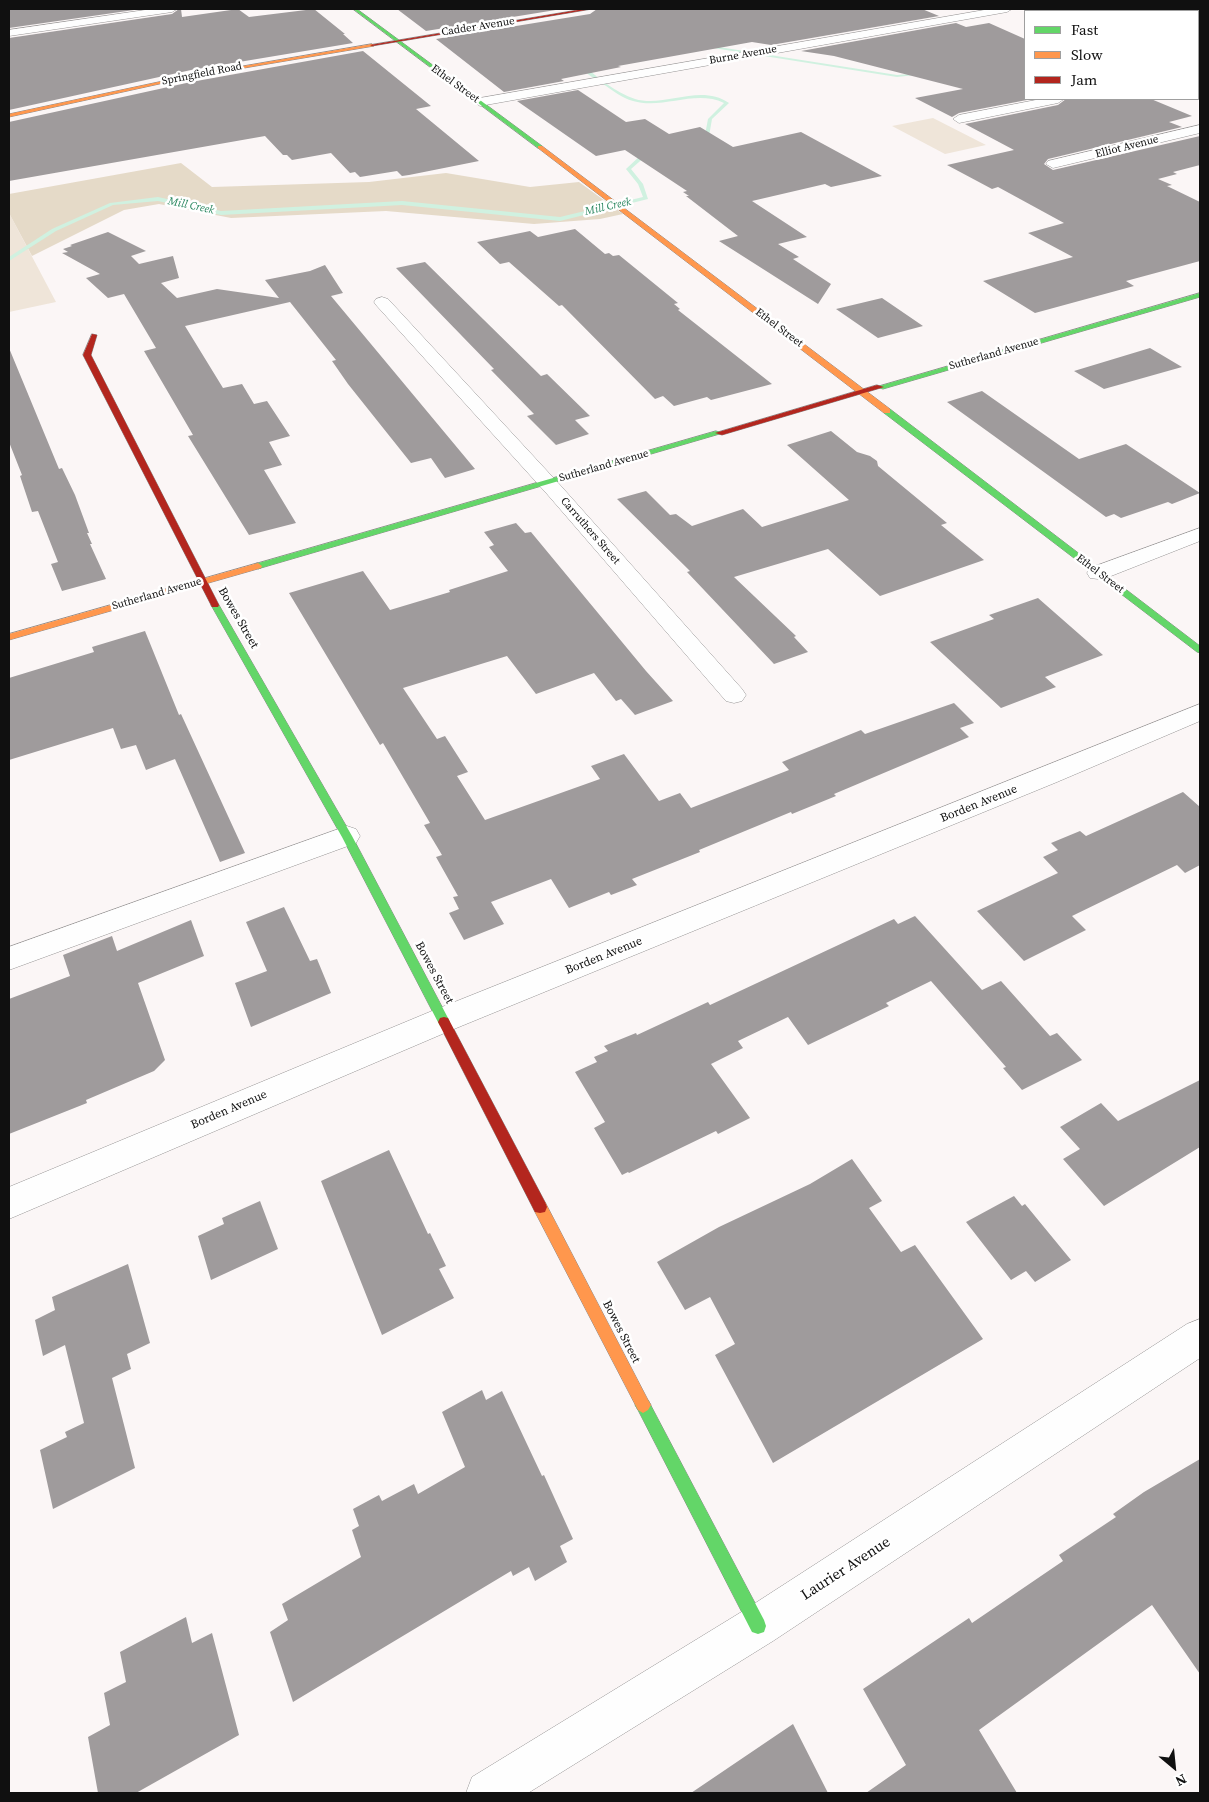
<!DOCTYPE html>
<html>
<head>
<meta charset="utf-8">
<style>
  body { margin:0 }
  #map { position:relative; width:1209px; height:1802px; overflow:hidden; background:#fbf6f6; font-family:"Source Serif 4",serif }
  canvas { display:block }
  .frame { position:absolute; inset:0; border:10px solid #101010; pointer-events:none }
  .legend { position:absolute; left:1024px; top:10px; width:175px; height:90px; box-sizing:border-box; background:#fff; border:1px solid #9f9f9f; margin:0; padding:6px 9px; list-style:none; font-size:15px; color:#101010 }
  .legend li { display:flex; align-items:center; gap:10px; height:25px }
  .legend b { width:25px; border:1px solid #9f9f9f }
  .north { position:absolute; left:1149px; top:1742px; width:50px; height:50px; -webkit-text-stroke:4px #fff; paint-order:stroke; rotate:152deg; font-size:14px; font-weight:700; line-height:20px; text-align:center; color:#101010 }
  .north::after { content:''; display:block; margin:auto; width:18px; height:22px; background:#101010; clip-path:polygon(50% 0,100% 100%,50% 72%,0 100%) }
</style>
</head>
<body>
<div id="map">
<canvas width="1209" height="1802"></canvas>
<div class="frame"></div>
<ul class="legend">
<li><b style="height:6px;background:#63d668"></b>Fast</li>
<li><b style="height:6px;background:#ff974d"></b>Slow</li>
<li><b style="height:6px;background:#b3261e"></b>Jam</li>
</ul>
<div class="north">N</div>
</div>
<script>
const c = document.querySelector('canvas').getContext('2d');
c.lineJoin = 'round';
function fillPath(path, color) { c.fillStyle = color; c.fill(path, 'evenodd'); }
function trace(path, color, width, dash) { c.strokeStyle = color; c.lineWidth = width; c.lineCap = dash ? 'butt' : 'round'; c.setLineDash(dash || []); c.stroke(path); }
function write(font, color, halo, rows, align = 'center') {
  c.font = font + ' "Source Serif 4",serif'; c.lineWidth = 5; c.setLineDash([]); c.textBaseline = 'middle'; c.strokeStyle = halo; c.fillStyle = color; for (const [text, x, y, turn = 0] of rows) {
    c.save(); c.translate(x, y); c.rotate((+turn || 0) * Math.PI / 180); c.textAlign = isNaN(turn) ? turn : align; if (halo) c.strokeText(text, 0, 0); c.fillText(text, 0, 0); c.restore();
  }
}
fillPath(new Path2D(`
  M933,118l53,27 -41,9 -53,-28z
  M9,213l47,89 -47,10z`), '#efe5d9');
fillPath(new Path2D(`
  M181,163l31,24 157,-5 77,-9 84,14 49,-5 44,32 -23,5 -66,5 -148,-13 -155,7 -72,-14 -35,6 -92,46 -23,-43v-19z`), '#e5dac8');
fillPath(new Path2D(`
  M1198,35l2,1v2l-2,-1z
  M706,45l191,30 25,-2 2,1 -27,3 -190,-30z
  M579,65h4c14,12 33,28 52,34 30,9 65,-16 94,4l-17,16 -4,23h-7v-2h3l4,-21 16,-16c-29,-14 -61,7 -91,-2 -11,-3 -21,-11 -30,-17 -8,-5 -20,-12 -24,-19z
  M650,152l2,2 -5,1 -16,14 12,15 5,15 -88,22 -158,-16 -181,10 -63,-14 -45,4 -57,26 -47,30v-4l43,-28 58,-26 48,-6 63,14 181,-10 158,16 83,-20 -5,-13 -12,-15 17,-16z`), '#d0f1e0');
fillPath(new Path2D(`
  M9,9h132l-132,19z
  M179,9h2l1,8 56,-8 11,8 65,-8 31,25h-2l10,9 -162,27 -182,40v-72l163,-24z
  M397,9h165l-136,22z
  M597,9h325l17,7 -168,29 -19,-3 -134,24 3,1 -60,12 3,2 -60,11 -68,-53 154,-25z
  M956,23l10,4 23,-4 36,16v60h7l-73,14 -7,4 -37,-19 48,-9 -129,-33 -33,-5z
  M363,51l68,55 -15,3 63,52 -70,14 -7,1 -5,-5 -37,6 -5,-5 -5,1 -19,-20 -39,7 -5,-5h-4l-18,-19 -256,45v-59l182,-40z
  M578,90l48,32 19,-3 24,15 31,-7 33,20 68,-15 81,44 -51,11 -6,-3 -73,17 55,36 -29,7 21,13 -6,2 38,25 -13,20 -99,-63 19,-5 -52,-40h3l-6,-4 4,-1 -62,-41 -29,6 -79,-55z
  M1066,99h85l41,17 -23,6 13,5 -134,32 -4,5 9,6 147,-34v29l-27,7 4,2 -19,5 14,6 -5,1 33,16v59l-74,20 8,5 -99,27 -52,-32 90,-24 -45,-24 36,-10 -66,-36 -6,2 -45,-24 67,-15 -49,-26 93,-19z
  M575,229l30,25 4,-1 4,3 6,-1 59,48 -4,1 6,5 -2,1 94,74 -61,16 -4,-3 -33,9 -11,-10 -8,3 -93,-94 -3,1 -50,-44 -9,2 -23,-22 53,-11 8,6z
  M108,232l38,19 -15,5 8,8 34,-8 6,22 -18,5 16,15 40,-9 62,9 -14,-18 45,-9 15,-6 18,28 -12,3 144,173 -30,9 -14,-20 -20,5 -63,-79 -16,-23 4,-1 -46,-58 -105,24 38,62 19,-4 12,20 13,-3 23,35 -21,6 13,23 -18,5 32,53 -47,12 -61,-99 5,-1 -49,-84 12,-3 -32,-54 -16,4 -22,-20 14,-4 -38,-21 6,-1 -5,-3 9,-3 -2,-1z
  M425,262l116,114 6,-2 43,42 -15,4 14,14 -33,11 -29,-29 7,-2 -43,-44 3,-1 -98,-101z
  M882,298l41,28 -45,12 -42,-29z
  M9,348l50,121 3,-1 13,27 14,38h-2l5,11h-2l16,35 -44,12 -11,-27 7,-2 -20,-51 -6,1 -12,-36 2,-1 -13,-33z
  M1150,348l32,19 -78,22 -30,-18z
  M982,391l97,68 47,-15 74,49 -28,11 -4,-2 -47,16 -7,-4 -8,3 -159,-115z
  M831,431l26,21 13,4 7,5 1,5 69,57 -6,2 43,35 -104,36 -52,-47 -94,28 62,59 -2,1 14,15 -34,12 -87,-92 3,-1 -73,-72 29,-8 24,24 6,-1 16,12 51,-17 19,18 87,-27 -62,-55z
  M516,523l9,10 6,-1 115,139 27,30 -38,14 -14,-16 -5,2 -22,-28 -58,21 -29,-38 -104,32 34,51 8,-3 23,36 -11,4 28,44 115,-41 -9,-13 33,-12 35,47 21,-8 11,15 98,-38 -7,-8 79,-32 4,4 89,-31 20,20 -14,5 9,9 -135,57 2,2 -44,18 -1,-2 -92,38 1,2 -68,27 5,6 -26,10 -2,-3 -40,16 -18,-29 -60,23 13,22 -40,16 -15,-27 10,-4 -6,-12 5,-1 -22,-39 6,-2 -18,-30 6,-2 -47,-80 -3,2 -91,-152 74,-22 27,39 60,-18 -1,-2 59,-19 -19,-24 5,-2 -10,-13z
  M1038,598l65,57 -58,22 11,10 -55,21 -71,-66 64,-23 -5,-4z
  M145,631l34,84 2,-1 64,139 -25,9 -45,-103 -29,11 -10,-25 -15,4 -8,-21 -104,32v-82l85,-26 -2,-5z
  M1183,792l17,15v58l-15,8 -8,-8 -105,51 14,14 -62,31 -47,-50 81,-38 -15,-16 15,-7 -7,-7 29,-12 6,5z
  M284,907l26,54 7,-2 14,34 -80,34 -16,-44 32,-12 -21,-49z
  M915,916l67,74 19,-9 49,55 7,-3 25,27 -60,30 -19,-22 3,-1 -75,-86 -45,22 3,3 -81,39 -20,-28 -50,24 5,7 -32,16 39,54 -32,16 -2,-3 -87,42 -1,-1 -6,3 -28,-47 11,-6 -30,-50 22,-10 -3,-5 14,-6 -4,-5 32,-13 1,2 71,-33 2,3 184,-86 4,5z
  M191,920l13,36 -66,27 27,77 -11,11 -68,29 1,3 -78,31v-135l61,-23 -7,-21 49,-19 5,15z
  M1200,1080v67l-96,59 -41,-47 17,-10 -20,-22 41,-24 17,18z
  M389,1150l39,84 2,-1 16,33 -7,3 15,29 -72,37 -61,-154z
  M852,1159l30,42 -13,7 32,44 14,-7 68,94 -210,124 -58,-108 20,-11 -25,-47 -25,13 -28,-48 62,-35 91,-43z
  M1014,1196l8,10 3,-2 46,56 -36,22 -9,-11 -15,9 -45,-58z
  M260,1201l18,48 -67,31 -13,-44 26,-12 -2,-6z
  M128,1264l22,79 -23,11 4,15 -19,9 23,90 -82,41 -13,-59 27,-13 -2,-5 19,-9 -19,-78 -22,11 -8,-36 20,-10 -3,-13z
  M482,1390l4,10 16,-9 40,85 2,-1 29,64 -13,7 7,16 -32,19 -6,-14 -16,9 -2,-5 -218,131 -23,-70 18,-12 -6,-16 79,-47 -9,-27 7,-4 -6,-17 26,-14 3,6 32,-17 4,10 47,-27 -23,-55z
  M1200,1459v215l-48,-69 -173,125 38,63h-151l40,-28 -43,-76 106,-71 3,5 91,-62 -4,-6 57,-38 -3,-3 31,-22z
  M186,1617l6,26 20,-10 27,102 -103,58h-38l-10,-56 22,-12 -6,-32 22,-11 -6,-30z
  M793,1724l35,69h-137z`), '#9f9b9c');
const street = new Path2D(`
  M152,9h25l-5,3 -163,24v-6z
  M990,9h22l-5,3 -527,94 -6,-4 6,-4z
  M1198,87l2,1v8l-2,-1z
  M1041,99h23l-6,4 -99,20 -6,-4 6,-4z
  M1200,125v8l-147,35 -7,-4 2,-3z
  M382,297l6,2 173,187 181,203 4,6 -4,6 -8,2 -8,-2 -179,-207 -171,-189 -2,-3 2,-3z
  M1200,528v13l-94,37 -8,1 -8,-1 -3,-5 3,-5z
  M1200,704v17l-143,61 -603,247 -445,190v-32l423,-176z
  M347,826l9,3 4,7 -4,7 -347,127v-23z
  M1200,1319v39l-427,283 -245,152h-62l6,-16 271,-166 444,-287z`);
const fast = new Path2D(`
  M353,9h4l185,137v2h-4z
  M1200,293v4l-317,92 -7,-2z
  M884,409h6l310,237v7l-3,-1 -313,-239z
  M716,431l7,2 -462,135 -3,1 -4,-3 1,-2z
  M215,602l4,3 133,231 96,182 2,4 -2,4 -4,1 -4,-1 -98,-189 -131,-232z
  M643,1397l5,3 116,220 2,6 -2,6 -6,2 -6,-2 -114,-222 -3,-5 3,-5z`);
const slow = new Path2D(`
  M372,44l2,2 -183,31 -182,40v-3l182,-39z
  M538,146h4l348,263v4h-6l-346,-265z
  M258,563l4,3 -1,2 -252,72v-6z
  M540,1201l5,1 103,198 3,5 -3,5 -5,3 -5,-3 -103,-198 -2,-5 2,-5z`);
const jam = new Path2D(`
  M584,9h8l-220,37 -2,-1z
  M92,334l5,1 -6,20 128,250 -1,2h-6l-1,-2 -128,-250z
  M877,385l7,2 -162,48 -7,-2z
  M444,1017l4,1 97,184 2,5 -2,5 -5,1 -5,-1 -97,-190 2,-4z`);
trace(street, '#969494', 1);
trace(fast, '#8c8a8a', 1);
trace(slow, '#8c8a8a', 1);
trace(jam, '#8c8a8a', 1);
fillPath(street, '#fefefe');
fillPath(fast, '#63d668');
fillPath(slow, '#ff974d');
fillPath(jam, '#b3261e');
write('11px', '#101010', '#fff', [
  ["Cadder Avenue",478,27,-9],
  ["Burne Avenue",743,55,-10],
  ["Springfield Road",202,74,-11],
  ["Ethel Street",455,84,36],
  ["Elliot Avenue",1127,147,-14],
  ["Ethel Street",779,328,37],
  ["Sutherland Avenue",994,354,-16],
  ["Sutherland Avenue",604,466,-16],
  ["Carruthers Street",590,531,49],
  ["Ethel Street",1100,574,37],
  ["Sutherland Avenue",157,594,-16]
]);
write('italic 11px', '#26855d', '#fff', [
  ["Mill Creek",191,206,12],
  ["Mill Creek",608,207,-13]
]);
write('12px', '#101010', '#fff', [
  ["Bowes Street",238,618,60],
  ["Borden Avenue",979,804,-22],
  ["Borden Avenue",604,956,-22],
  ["Bowes Street",434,973,62],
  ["Borden Avenue",229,1110,-23],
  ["Bowes Street",621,1332,63]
]);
write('15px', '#101010', '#fff', [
  ["Laurier Avenue",846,1569,-33]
]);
</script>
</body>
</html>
